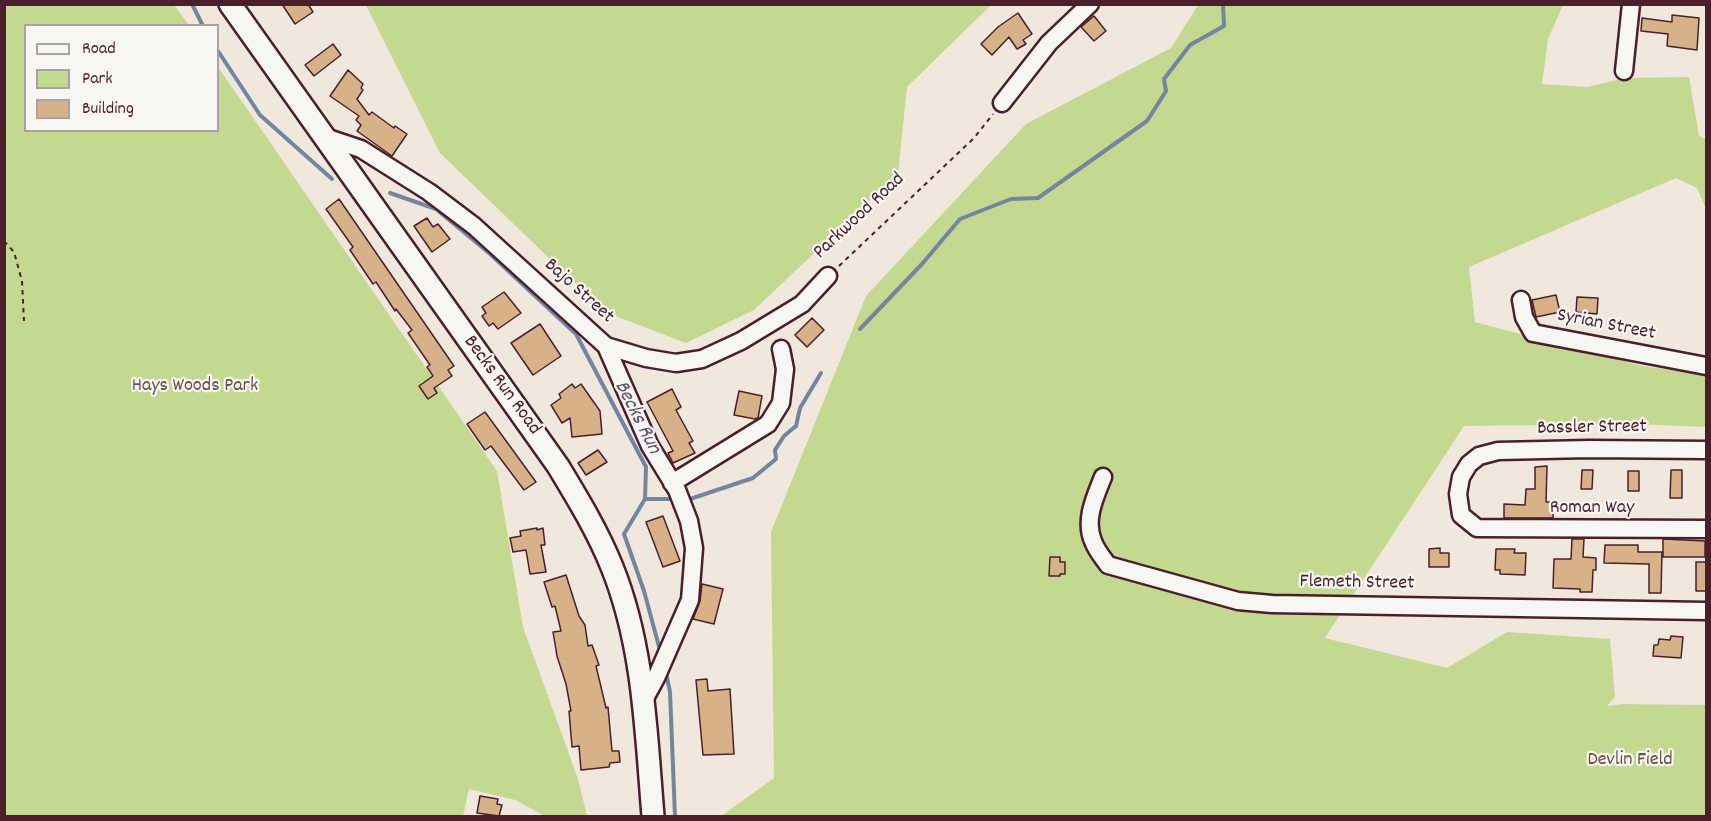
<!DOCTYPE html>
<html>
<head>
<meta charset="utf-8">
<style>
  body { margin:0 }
  #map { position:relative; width:1711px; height:821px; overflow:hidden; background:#f0e8dd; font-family:Dekko,sans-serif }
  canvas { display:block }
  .frame { position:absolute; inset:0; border:6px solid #4a1f2b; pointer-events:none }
  .legend { position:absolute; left:24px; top:24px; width:195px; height:108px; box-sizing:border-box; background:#f6f6f2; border:2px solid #b1a0a2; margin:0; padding:8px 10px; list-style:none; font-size:18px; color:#4a1f2b }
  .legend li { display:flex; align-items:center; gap:12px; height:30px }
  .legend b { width:30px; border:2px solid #b1a0a2 }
</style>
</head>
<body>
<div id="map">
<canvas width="1711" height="821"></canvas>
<div class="frame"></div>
<ul class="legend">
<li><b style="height:8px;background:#f6f6f2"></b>Road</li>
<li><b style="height:16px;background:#c3d98f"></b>Park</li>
<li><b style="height:16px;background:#d7b288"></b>Building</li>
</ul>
</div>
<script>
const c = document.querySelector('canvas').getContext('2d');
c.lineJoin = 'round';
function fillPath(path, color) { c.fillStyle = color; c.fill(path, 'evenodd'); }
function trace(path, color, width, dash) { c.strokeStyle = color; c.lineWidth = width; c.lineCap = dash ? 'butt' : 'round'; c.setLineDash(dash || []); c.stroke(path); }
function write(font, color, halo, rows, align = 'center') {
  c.font = font + ' Dekko,sans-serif'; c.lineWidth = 4.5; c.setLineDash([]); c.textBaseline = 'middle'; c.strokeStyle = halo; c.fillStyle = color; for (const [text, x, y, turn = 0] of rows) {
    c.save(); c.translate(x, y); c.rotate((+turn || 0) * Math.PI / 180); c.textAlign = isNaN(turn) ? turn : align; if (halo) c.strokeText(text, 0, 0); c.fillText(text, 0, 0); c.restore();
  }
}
fillPath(new Path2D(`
  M5,5h169l15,20 -163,1v104h192v-63l279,404 26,156 55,152 9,37h-42l-30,-16 -46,-11 -6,27h-458z
  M366,5h625l-84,82 -9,87 -144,136 -68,33 -81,-31 -165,-159z
  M1198,5h365l-15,34 -6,45 45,3 38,-9 64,-1 10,59 7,3v70l-9,-21 -21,-10 -207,89 6,55 167,44 64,9v52l-73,-3 -169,2 -139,212 122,30 60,-36 103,7 5,58 -8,9 16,-2 83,1v111h-985l53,-38 -3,-246 95,-236 160,-172 145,-76z`), '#c3d98f');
trace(new Path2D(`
  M192,4l11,22
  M218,51l42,64 72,64
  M390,193l46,16 53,44 87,81 70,133 -1,32 -21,35 20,57 17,63
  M860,329l62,-65 38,-45 51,-20 27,-1 109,-77 19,-30 -2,-12 26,-34 34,-19 -1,-22
  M645,499h29
  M685,499h5l63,-21 23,-19 -1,-9 9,-14 12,-10 4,-18 21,-35
  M666,673l4,19 5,124`), '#7286a0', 4);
const building = new Path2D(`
  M282,4h26l5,8 -18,12z
  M1018,13l14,21 -9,6 3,4 -9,5 -8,-12 -17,18 -11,-11 17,-17z
  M1672,15l27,3 -2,32 -30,-4 1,-12 -27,-3 1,-13 30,4z
  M1094,16l12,15 -12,10 -13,-14z
  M333,44l8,11 -27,21 -9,-11z
  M348,70l15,14 -2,4 2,2 -6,9 12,16 3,-3 22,16 1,-2 12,8 -15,22 -35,-25 4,-6 -5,-5 3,-4 -29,-20z
  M339,199l115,167 -6,4 4,6 -18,12 3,5 -9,6 -9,-13 14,-10 -6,-9 3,-2 -22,-32 4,-3 -16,-21 -1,2 -19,-29 -3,2 -23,-34 3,-3 -27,-38z
  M427,218l6,9 5,-3 12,15 -18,13 -18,-26z
  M504,292l17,21 -23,16 -5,-6 -4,3 -7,-10 4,-3 -4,-6z
  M1556,295l4,17 -24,5 -4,-17z
  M1577,297l21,1 -1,16 -21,-2z
  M812,318l12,12 -17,17 -12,-12z
  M540,324l21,32 -28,19 -22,-32z
  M572,384l3,4 6,-4 19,27 2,23 -30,3 -2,-19 -8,5 -11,-18 10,-7 -2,-4z
  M672,389l9,18 -5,3 17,31 -4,2 6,10 -22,10 -5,-10 5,-2 -26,-49z
  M739,391l23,5 -4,22 -3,1 -21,-4z
  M485,412l51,70 -12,8 -33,-44 -6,4 -18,-26z
  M598,450l9,12 -21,13 -8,-12z
  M1547,466l-1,36h7v16h-49v-14l21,1 1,-16h9v-22z
  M1582,470h11l-1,19h-11z
  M1671,470h11v28h-12z
  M1628,471h11v20h-11z
  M663,516l17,45 -17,6 -17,-45z
  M537,528v2l6,-2 2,17h-4l5,27 -16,2 -4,-24 -13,2 -3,-14 11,-2 -1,-5z
  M1572,539h12l-1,18 13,1v12h-3l-1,22h-12v-3l-27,-1 1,-29h17z
  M1663,539l42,2v16h-42z
  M1605,545h33v7h24l-1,41h-12v-29l-45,-1z
  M1440,548v5h9v14h-20v-18z
  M1496,549h19l-1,4h12l-1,22 -25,-1v-4h-5z
  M1050,557h10v5h5v12h-5v2h-11z
  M1696,562h11v29h-11z
  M566,575l13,41 6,9 3,21 4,-1 7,20 -3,1 10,42 2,-1 4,44h7l1,11 -10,1 -1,4 -28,3 -2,-24 -7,1 -3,-36h2l-5,-27 -9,-28 -4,-24 8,-1 -6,-25 -3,1 -8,-25z
  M702,584l21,5 -9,35 -21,-5 7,-18z
  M1671,636l12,1 -2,21 -28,-2 1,-11h4l1,-6 11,1z
  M707,679l1,12 22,-2 4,65 -31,1 -7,-75z
  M480,796l18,3 -1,5 5,1 -3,11 -22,-3z`);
fillPath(building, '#d7b288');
trace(building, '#4a1f2b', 1.5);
const minor = new Path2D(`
  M1624,71l7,-67
  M1002,103l47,-60 41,-39
  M322,136l39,13 68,43 45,34 132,120 44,100 27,44 12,31 5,27 -4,52 -34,78 -13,24
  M1521,300l3,17 9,16 173,33
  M606,346l40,12 30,5 26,-4 39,-18 61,-37 26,-28
  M1706,450l-117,-1 -91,2 -19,5 -10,8 -8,13 -3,17 3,21 16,13 229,1
  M1103,477c-8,20 -19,43 -10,64 3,9 10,17 15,24l130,36 34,3 434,7
  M672,483l96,-59 13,-21 4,-34 -4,-20`);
const major = new Path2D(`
  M230,4l328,462c20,33 40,66 54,101 32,79 34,166 41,249`);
trace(minor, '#4a1f2b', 21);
trace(major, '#4a1f2b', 26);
trace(new Path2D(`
  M4,241l10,11 8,29 2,40
  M839,266l135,-128 19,-24`), '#4a1f2b', 2, [4.5, 4.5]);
trace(minor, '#f6f6f2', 16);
trace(major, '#f6f6f2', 21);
write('20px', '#4a1f2b', '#f6f6f2', [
  ["Parkwood Road",860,217,-43],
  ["Bajo Street",578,292,42],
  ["Syrian Street",1606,326,11],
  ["Becks Run Road",501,386,54],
  ["Bassler Street",1592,429,-1],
  ["Roman Way",1592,509],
  ["Flemeth Street",1357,584,1]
]);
write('20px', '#684e44', '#f6f6f2', [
  ["Hays Woods Park",195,387],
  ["Devlin Field",1630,761]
]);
write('italic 21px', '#5e5266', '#f6f6f2', [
  ["Becks Run",636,418,63]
]);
</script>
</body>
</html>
